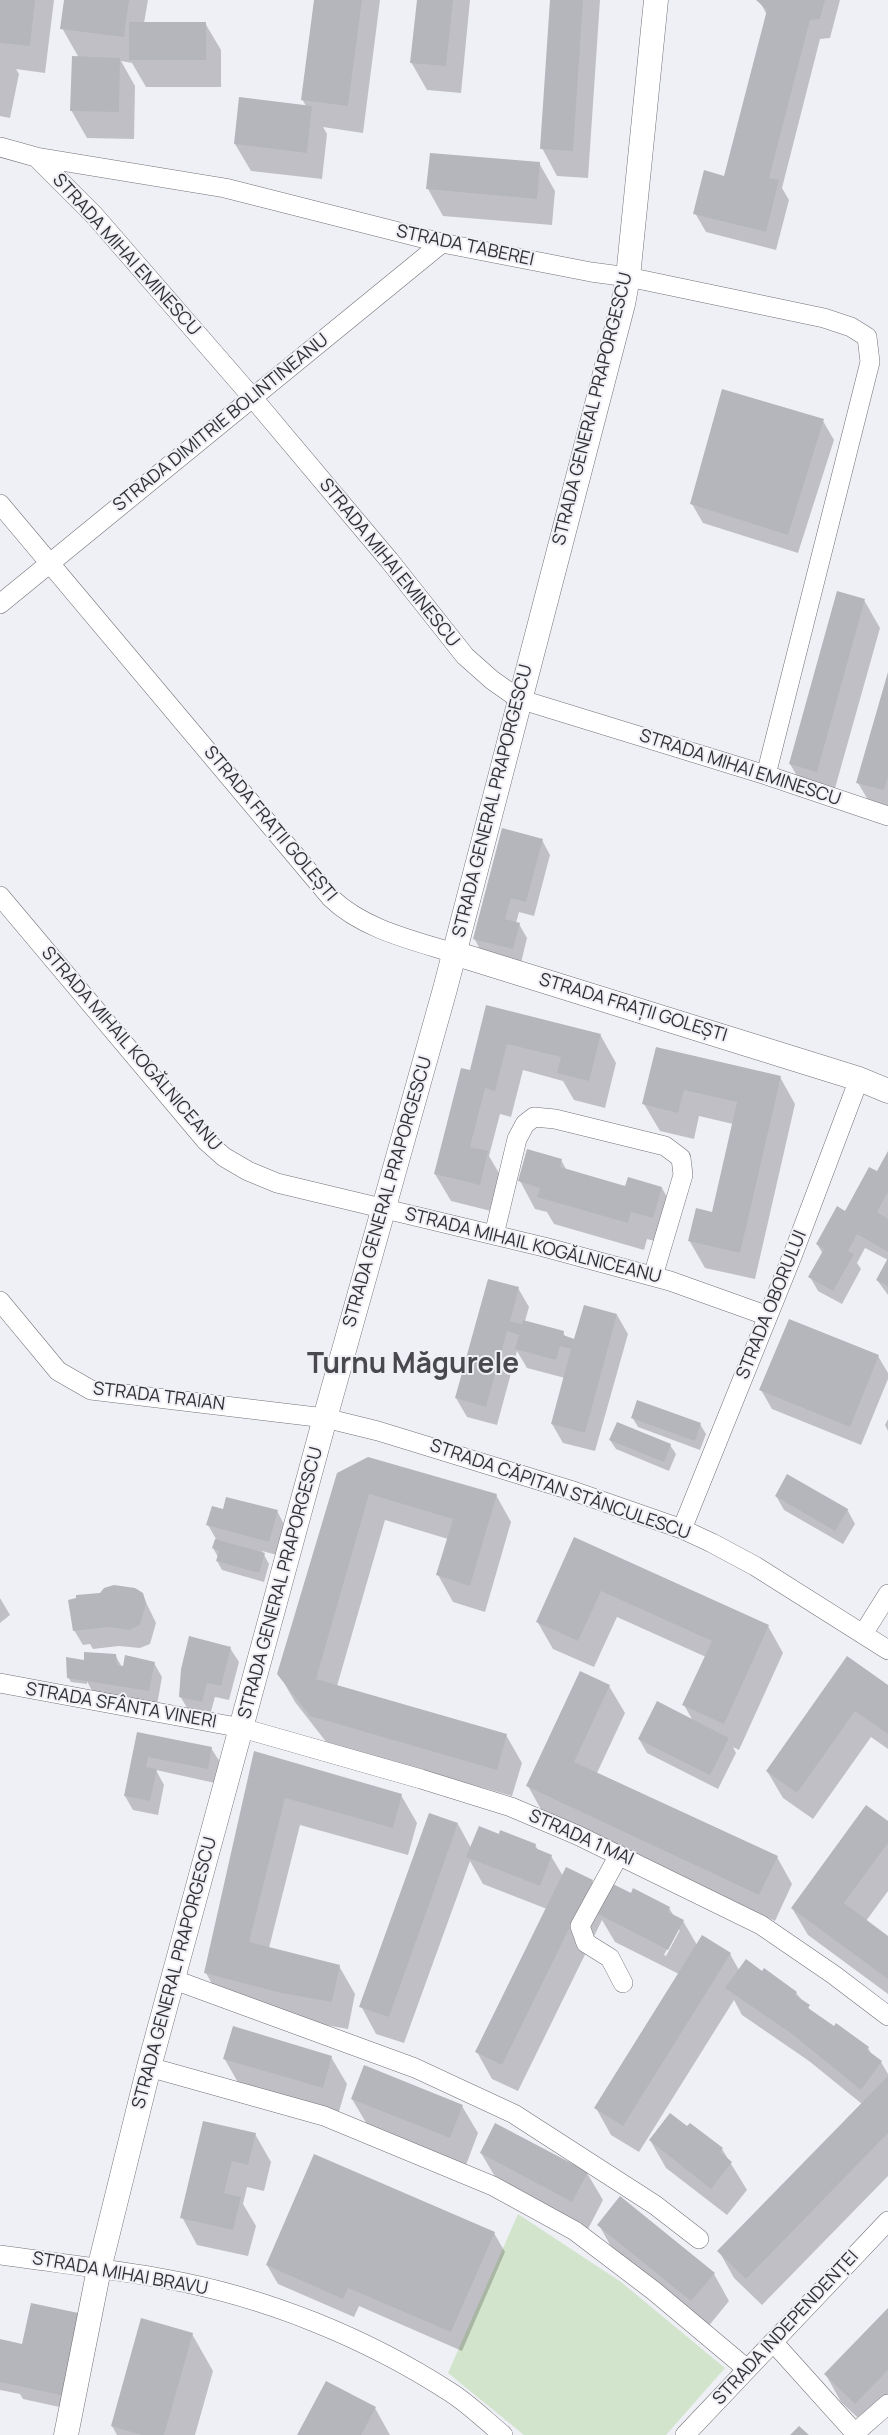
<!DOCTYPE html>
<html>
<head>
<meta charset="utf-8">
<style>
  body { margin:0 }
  canvas { display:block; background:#efeff6 }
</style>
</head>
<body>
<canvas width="888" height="2435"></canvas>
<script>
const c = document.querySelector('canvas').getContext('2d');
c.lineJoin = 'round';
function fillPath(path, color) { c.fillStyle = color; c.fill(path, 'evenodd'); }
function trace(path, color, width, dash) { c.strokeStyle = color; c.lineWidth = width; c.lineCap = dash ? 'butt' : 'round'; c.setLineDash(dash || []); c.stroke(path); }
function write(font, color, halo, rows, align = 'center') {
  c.font = font + ' Manrope,sans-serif'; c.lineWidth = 4; c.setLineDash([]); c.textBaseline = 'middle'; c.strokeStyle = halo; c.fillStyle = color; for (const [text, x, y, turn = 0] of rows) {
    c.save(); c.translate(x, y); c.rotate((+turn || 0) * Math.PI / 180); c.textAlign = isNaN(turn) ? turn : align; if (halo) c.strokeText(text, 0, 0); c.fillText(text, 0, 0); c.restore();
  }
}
fillPath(new Path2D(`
  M518,2214l103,68 104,86 -59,67h-142l-76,-62z`), '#d2e4cc');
fillPath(new Path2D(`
  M0,0h54l-9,73 -29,-4 3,5 -9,44 -10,-2z
  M65,0h83l-4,23h61l16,27v37h-75l-14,-24 -11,-2 14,25 -1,53 -47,-1 -16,-28 8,-52 -17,-30z
  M315,0h65l-17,133 -40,-6 4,7 -5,45 -71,-8 -16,-27 71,-38 -4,-7z
  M418,0h52l-9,93 -34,-3 -16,-28z
  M551,0h49l-12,178 -31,-2 -15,-28z
  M759,0h81l-10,38 -10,1 -38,149 7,12 -13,50 -70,-18 -11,-19 30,-36 42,-162z
  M539,163l16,28 -3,34 -109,-9 -15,-27z
  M823,421l11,19 -36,113 -95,-30 -11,-19z
  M864,600l16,28 -48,171 -26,-8 -16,-27z
  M888,674v140l-14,-4 -16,-27z
  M542,840l8,15 -16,61 -15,-4 -3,11 3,1 8,14 -6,25 -39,-10 -8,-15z
  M487,1007l114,29 15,27 -11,45 -31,-8 -11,-19 -40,-11 -12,47 -11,-3 -11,42 14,24 -8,32 -44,-11 -16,-27 36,-103z
  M656,1049l124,28 15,27 -40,175 -50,-11 -16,-28 24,-27 20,-89 -34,-8 -5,23 -34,-8 -16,-27z
  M888,1153v107l-23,-12 -8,15 4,6 -19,35 -24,-13 -8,-14 13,-23 -6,-10 60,-71z
  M561,1160l6,11 59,17h36l15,27 -8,30 -22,-6 -3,11 -90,-26 -7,-12 -12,-3 -15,-28z
  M888,1261v34l-11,-15z
  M518,1288l11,19 -4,14 38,11 3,6 9,2 42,-25 11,19 -33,117 -32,-8 -11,-19 13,-46 -38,-10 -10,-17 -20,74 -30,-8 -11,-19z
  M789,1320l89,36 10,17v6l-27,66 -89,-36 -11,-19z
  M632,1417l68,7 6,10 -6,16 -62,-23z
  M888,1419v12l-3,-6z
  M610,1440l60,5 6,9 -7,17 -53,-22z
  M338,1474l158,21 15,27 -26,90 -32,-10 -15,-27 10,-36 -63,-19 -48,166 169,49 16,28 -10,33 -185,-53 -32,-41 -16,-28z
  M776,1496l71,13 8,15 -12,20 -59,-34z
  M224,1510l53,1 8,15 -8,29 -15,-4 7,13 -5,18 -42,-12 -5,-9 1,-4 -5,-9 3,-9 -8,-14z
  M575,1539l193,87 15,27 -44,97 -6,-3 3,6 -18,36 -71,-36 -8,-14 54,-18 -9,-16 22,-48 -89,-40 -23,50 -41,-18 -16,-28z
  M101,1594h41l14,29 -6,21 -10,4 -21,-2 -26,3 -3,-5 -7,1 -9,-15z
  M0,1598l10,17 -10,8z
  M230,1648l9,14 -10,38 -14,-3 -5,18 -21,-4 -9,-15z
  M115,1655l7,12 32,-4 8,14 -5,28 -63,-10 -7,-14v3l-16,-2 -3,-5 18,-16z
  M609,1686l16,27 -28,60 180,84 15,27 -17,37 -232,-108 -15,-27z
  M888,1687v62l-17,-12 -58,82 -30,-21 -16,-27z
  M138,1733l73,15 9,14 -5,21 -59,-13 8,15 -6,30 -25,-5 -8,-14z
  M255,1753l146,42 16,28 -9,32 -108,-30 -31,123 70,18 16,28 -7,35 -51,-9 -76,-20 -15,-27z
  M888,1822v69l-22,30 22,16v57l-80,-59 -16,-27z
  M458,1824l13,24 29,-13 35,10 3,5 13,6 12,20 29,5 13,22 26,-9 38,14 5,8 9,5 14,24 33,9 9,16 24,3 2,-3 31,23 17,20 55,35 4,7 9,7 7,12v102l-126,129 -28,-27 -15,-27 143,-147 -53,-43 -67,-46 -8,-15 -95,152 -28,-17 -15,-27 83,-134 -64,-32 -13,-22 -84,171 -26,-12 -15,-27 70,-143 -64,-25 -13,-23 -66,182 -28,-9 -15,-28zM677,1930h3l-14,26 -2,-1z
  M331,2057l16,27 -9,31 -98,-29 -16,-28z
  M352,2099l110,7 16,27 -12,32 -98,-39z
  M255,2134l16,28 -7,29 -17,-4 -4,17 13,22 -8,30 -51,-11 -15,-28z
  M650,2140l72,9 25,41 -20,25 -61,-47z
  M481,2153l106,20 16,27 -15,29 -91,-49z
  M599,2225l115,49 15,27 -22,27 -93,-76z
  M494,2233l11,19 -43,99 -103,-45 -5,11 -76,-33 -11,-19z
  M32,2304l41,106 -50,-11 -3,-5 -20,-4v-49l23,5z
  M888,2310v103l-17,17 -30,-28 -15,-27z
  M192,2334l21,37 -18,64h-78l-5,-9z
  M375,2408l15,27h-92z`), '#0003');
fillPath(new Path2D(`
  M0,0h35l-5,46 -30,-3z
  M64,0h65l-5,37 -64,-8z
  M314,0h48l-14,106 -47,-6z
  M417,0h36l-7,66 -36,-3z
  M550,0h33l-10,151 -33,-2z
  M756,0h69l-5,19 -10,1 -41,158 10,2 -13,52 -73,-18 11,-44 20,6 43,-166z
  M129,22h77v38h-77z
  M72,56l48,2 -1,54 -49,-1z
  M239,97l73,9 -5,47 -73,-9z
  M430,153l110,9 -3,37 -111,-10z
  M722,389l102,30 -36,116 -98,-31z
  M837,591l28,8 -48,173 -28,-8z
  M888,672v105l-4,13 -28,-7z
  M502,828l41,11 -17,63 -15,-4 -6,21 15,4 -7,26 -40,-10z
  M486,1005l115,29 -12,47 -32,-8 4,-16 -54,-13 -12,47 -10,-3 -15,59 18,4 -8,34 -46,-11 27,-106 9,2z
  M656,1047l125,29 -41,177 -52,-12 8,-33 16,4 25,-110 -53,-12 -6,23 -36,-9z
  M527,1149l35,10 -2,8 65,19 3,-9 34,10 -9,31 -22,-6 -3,11 -91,-26 3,-9 -22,-7z
  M888,1151v41l-11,20 11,7v33l-31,-18 -9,17 6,3 -21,37 -25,-14 16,-28 -8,-5 21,-38 8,5 24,-44 8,4z
  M888,1258v28l-12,-6z
  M488,1279l31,8 -9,34 12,3 1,-4 41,11 -1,4 11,4 10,-34 33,9 -32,119 -34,-9 20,-75 -11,-3 -4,14 -41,-11 4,-14 -12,-4 -21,76 -31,-9z
  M789,1319l90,36 -29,72 -91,-37z
  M637,1400l64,23 -6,18 -64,-23z
  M617,1422l54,22 -7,18 -55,-22z
  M368,1457l129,37 -27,92 -34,-11 17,-56 -84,-25 -53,185 191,55 -10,36 -187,-54 -33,-42 60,-201z
  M787,1474l61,35 -13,22 -60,-35z
  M226,1497l52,13 -9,32 -63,-17 6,-19 11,3z
  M574,1537l195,88 -45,99 -42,-19 30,-64 -111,-50 -23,50 -42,-19z
  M215,1539l50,14 -6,20 -43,-12 3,-10 -7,-3z
  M114,1585l21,3 8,5 3,10 -6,22 -11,5 -21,-3 -35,4 -5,-31 8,-2v-3l24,-2 4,-5z
  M189,1636l42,11 -10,39 -14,-3 -5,19 -23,-5 2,-28z
  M84,1652l32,2 1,11 6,1 2,-11 30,7 -6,29 -82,-13 -1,-21 18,3z
  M847,1656l41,29v49l-33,-23 -58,82 -31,-22z
  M580,1671l30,14 -36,77 204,94 -19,39 -233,-109z
  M657,1701l72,37 -19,37 -72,-36z
  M137,1732l75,15 -4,22 -60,-12 -2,10 11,2 -7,32 -26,-5z
  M254,1751l148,43 -9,34 -108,-30 -36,144 91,23 -8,37 -51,-9 -77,-20z
  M866,1805l22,16v22l-44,60 44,33v43l-97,-71z
  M429,1813l29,10 -69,194 -30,-10z
  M479,1826l20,8 1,-4 36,14 -1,4 17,7 -12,31 -74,-29z
  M566,1867l27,13 -91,185 -27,-13z
  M613,1884l18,9 2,-5 37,19 -2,5 16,8 -16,30 -70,-36z
  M702,1935l29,18 -108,173 -29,-18z
  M746,1959l16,12 2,-3 33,24 -2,3 15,10 -2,3 26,18 2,-3 33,24 -2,3 15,11 -21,29 -69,-56 -67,-46z
  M233,2026l99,30 -9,32 -100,-29z
  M364,2065l99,40 -13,33 -99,-39z
  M888,2076v57l-142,146 -29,-28z
  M670,2113l17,13 3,-3 33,25 -3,4 12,10 -21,27 -62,-49z
  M203,2121l53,12 -8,32 -16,-4 -8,32 17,4 -8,33 -53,-12z
  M495,2123l93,49 -16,30 -92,-49z
  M314,2154l181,78 -44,100 -103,-44 -5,11 -77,-34z
  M620,2196l95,77 -24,28 -94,-76z
  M31,2303l52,11 -18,82 -65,-14v-43l22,5z
  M888,2308v62l-33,34 -31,-30z
  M141,2318l52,15 -29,102h-22l-31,-9z
  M326,2381l50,26 -15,28h-64z
  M799,2426l10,9h-19z`), '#b5b5bc');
const minor = new Path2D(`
  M0,147l36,10 189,31 217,55 149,29 37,5 196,41 27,9 16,10 3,25 -104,413
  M36,157l58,58 158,182 137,163 76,96 27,24 27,19 247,76 122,41
  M0,504l331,394c32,31 81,42 123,55
  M0,604l442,-361
  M0,896l206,245 18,16 24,14 29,12 267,64 126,34 98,35
  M494,1235l23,-96 8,-15 9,-7 21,2 110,27 16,12 2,17 -30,101
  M0,1301l58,70 33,19 234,28 53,13 192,59 112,39 30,14 43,23 133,84
  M682,1529l111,-275 66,-175
  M863,1634l25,-40
  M0,1683l242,45 179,51 90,28 66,28 184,90 73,50 54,41
  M619,1855l-39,71 6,17 24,15 13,25
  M172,1979l243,89 99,46 141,91 44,34
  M149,2067l175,49 169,70 82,45 79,60 93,78
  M0,2255c55,8 111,14 166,24 99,18 199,58 284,113 19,12 36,29 53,43
  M774,2343l81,90 33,-29
  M685,2435l203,-214`);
const major = new Path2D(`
  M454,953l405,126 29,12
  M66,2435l33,-166 50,-202 176,-649 120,-429 178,-685 5,-27 28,-277`);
trace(minor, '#727278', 20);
trace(major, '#727278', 25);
trace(minor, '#fff', 19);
trace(major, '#fff', 24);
write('18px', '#313133', '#efeff6', [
  ["STRADA TABEREI",465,246,12],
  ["STRADA MIHAI EMINESCU",126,255,48],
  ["STRADA GENERAL PRAPORGESCU",593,409,-76],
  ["STRADA DIMITRIE BOLINTINEANU",221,423,-39],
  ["STRADA MIHAI EMINESCU",389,563,51],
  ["STRADA MIHAI EMINESCU",740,768,18],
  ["STRADA GENERAL PRAPORGESCU",493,801,-76],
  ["STRADA FRAȚII GOLEȘTI",270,824,50],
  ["STRADA FRAȚII GOLEȘTI",633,1008,17],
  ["STRADA MIHAIL KOGĂLNICEANU",131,1049,49],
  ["STRADA GENERAL PRAPORGESCU",388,1192,-74],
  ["STRADA MIHAIL KOGĂLNICEANU",533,1246,14],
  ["STRADA OBORULUI",772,1305,-68],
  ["STRADA TRAIAN",159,1397,7],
  ["STRADA CĂPITAN STĂNCULESCU",560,1490,19],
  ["STRADA GENERAL PRAPORGESCU",281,1583,-75],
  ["STRADA SFÂNTA VINERI",121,1706,10],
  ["STRADA 1 MAI",581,1838,24],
  ["STRADA GENERAL PRAPORGESCU",175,1973,-75],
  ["STRADA MIHAI BRAVU",120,2274,10],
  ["STRADA INDEPENDENȚEI",786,2328,-47]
]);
write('bold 28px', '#48484d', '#efeff6', [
  ["Turnu Măgurele",413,1365]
]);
</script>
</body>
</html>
